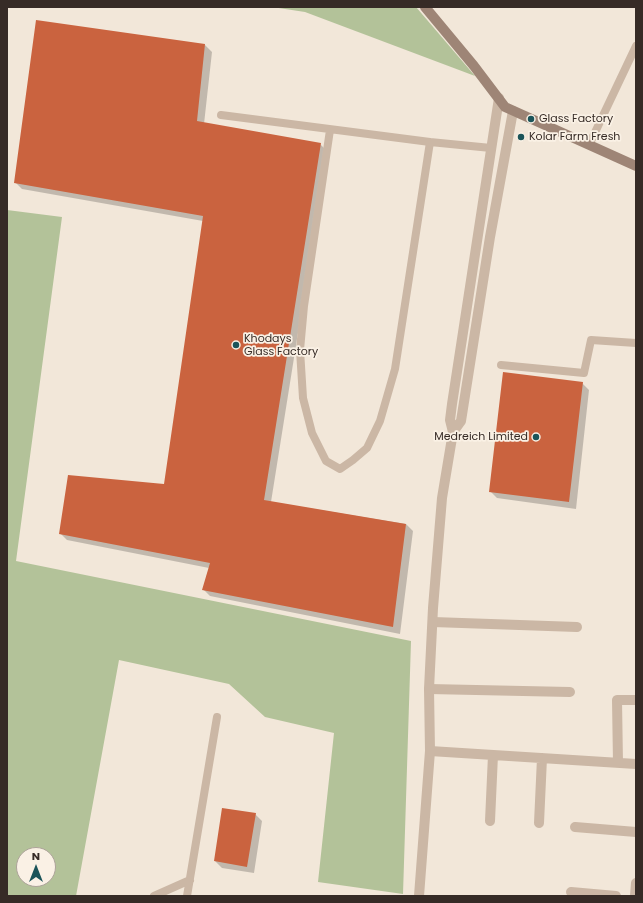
<!DOCTYPE html>
<html>
<head>
<meta charset="utf-8">
<style>
  body { margin:0 }
  #map { position:relative; width:643px; height:903px; overflow:hidden; background:#f2e7d9; font-family:Poppins,sans-serif }
  canvas { display:block }
  .frame { position:absolute; inset:0; border:8px solid #362b26; pointer-events:none }
  .north { position:absolute; left:16px; top:847px; width:40px; height:40px; box-sizing:border-box; background:#faf1e5; border:1px solid #aca299; border-radius:50%; rotate:0deg; font-size:11px; font-weight:700; line-height:16px; text-align:center; color:#362b26 }
  .north::after { content:''; display:block; margin:auto; width:14px; height:18px; background:#1b5459; clip-path:polygon(50% 0,100% 100%,50% 72%,0 100%) }
</style>
</head>
<body>
<div id="map">
<canvas width="643" height="903"></canvas>
<div class="frame"></div>
<div class="north">N</div>
</div>
<script>
const c = document.querySelector('canvas').getContext('2d');
c.lineJoin = 'round';
function fillPath(path, color) { c.fillStyle = color; c.fill(path, 'evenodd'); }
function trace(path, color, width, dash) { c.strokeStyle = color; c.lineWidth = width; c.lineCap = dash ? 'butt' : 'round'; c.setLineDash(dash || []); c.stroke(path); }
function write(font, color, halo, rows, align = 'center') {
  c.font = font + ' Poppins,sans-serif'; c.lineWidth = 3.5; c.setLineDash([]); c.textBaseline = 'middle'; c.strokeStyle = halo; c.fillStyle = color; for (const [text, x, y, turn = 0] of rows) {
    c.save(); c.translate(x, y); c.rotate((+turn || 0) * Math.PI / 180); c.textAlign = isNaN(turn) ? turn : align; if (halo) c.strokeText(text, 0, 0); c.fillText(text, 0, 0); c.restore();
  }
}
fillPath(new Path2D(`
  M272,7h144l59,69 -170,-64z
  M7,210l55,7 -46,344 395,80 -8,253 -85,-12 16,-149 -69,-16 -36,-33 -110,-24 -43,236h-69zM24,855h24v24h-24z`), '#b3c299');
fillPath(new Path2D(`
  M205,45l7,7 -8,72 116,20 7,7 -56,351 135,22 7,7 -13,103 -190,-38 -7,-7 6,-21 -142,-28 -7,-7 105,-48 38,-264 -181,-32 -7,-7z
  M582,383l7,7 -13,119 -79,-11 -7,-7z
  M255,814l7,7 -8,52 -32,-5 -7,-7z`), '#0003');
fillPath(new Path2D(`
  M36,20l169,24 -8,77 124,22 -57,357 142,24 -13,103 -191,-37 8,-27 -151,-29 9,-59 96,9 39,-268 -189,-33z
  M503,372l80,10 -14,120 -80,-10z
  M222,808l34,5 -9,54 -33,-6z`), '#ca633f');
trace(new Path2D(`
  M221,115l209,27 61,6
  M330,130l-26,176 -4,44 3,48 9,35 14,28 14,8 13,-9 14,-12 13,-27 15,-52 35,-227
  M589,145l47,-99
  M501,365l83,8 7,-33 45,3
  M154,896l36,-16
  M187,896l30,-179`), '#cbb7a5', 8);
trace(new Path2D(`
  M433,622l144,5
  M429,689l141,3
  M430,751l206,13
  M618,763l-1,-63h19
  M490,821l3,-66
  M539,823l3,-65
  M575,827l61,5
  M571,892l45,4
  M635,896l1,-13`), '#cbb7a5', 10);
trace(new Path2D(`
  M453,432l8,-11 29,-184 23,-126
  M419,896l11,-145 -1,-62 4,-81 9,-110 11,-66 -3,-12 2,-16 47,-306`), '#cbb7a5', 10);
trace(new Path2D(`
  M425,7l49,59 31,41 131,59`), '#9e8576', 10);
for (const [x, y, r, color] of [
  [531,119,4,"#1b5459"],
  [521,137,4,"#1b5459"],
  [236,345,4,"#1b5459"],
  [536,437,4,"#1b5459"]
]) { const dot = new Path2D(); dot.arc(x, y, r, 0, 2 * Math.PI); c.fillStyle = color; c.fill(dot); trace(dot, '#faf1e5', 1.5); }
write('11px', '#362b26', '#faf1e5', [
  ["Glass Factory",539,119],
  ["Kolar Farm Fresh",529,137],
  ["Khodays",244,339],
  ["Glass Factory",244,352],
  ["Medreich Limited",528,437,"right"]
], 'left');
</script>
</body>
</html>
